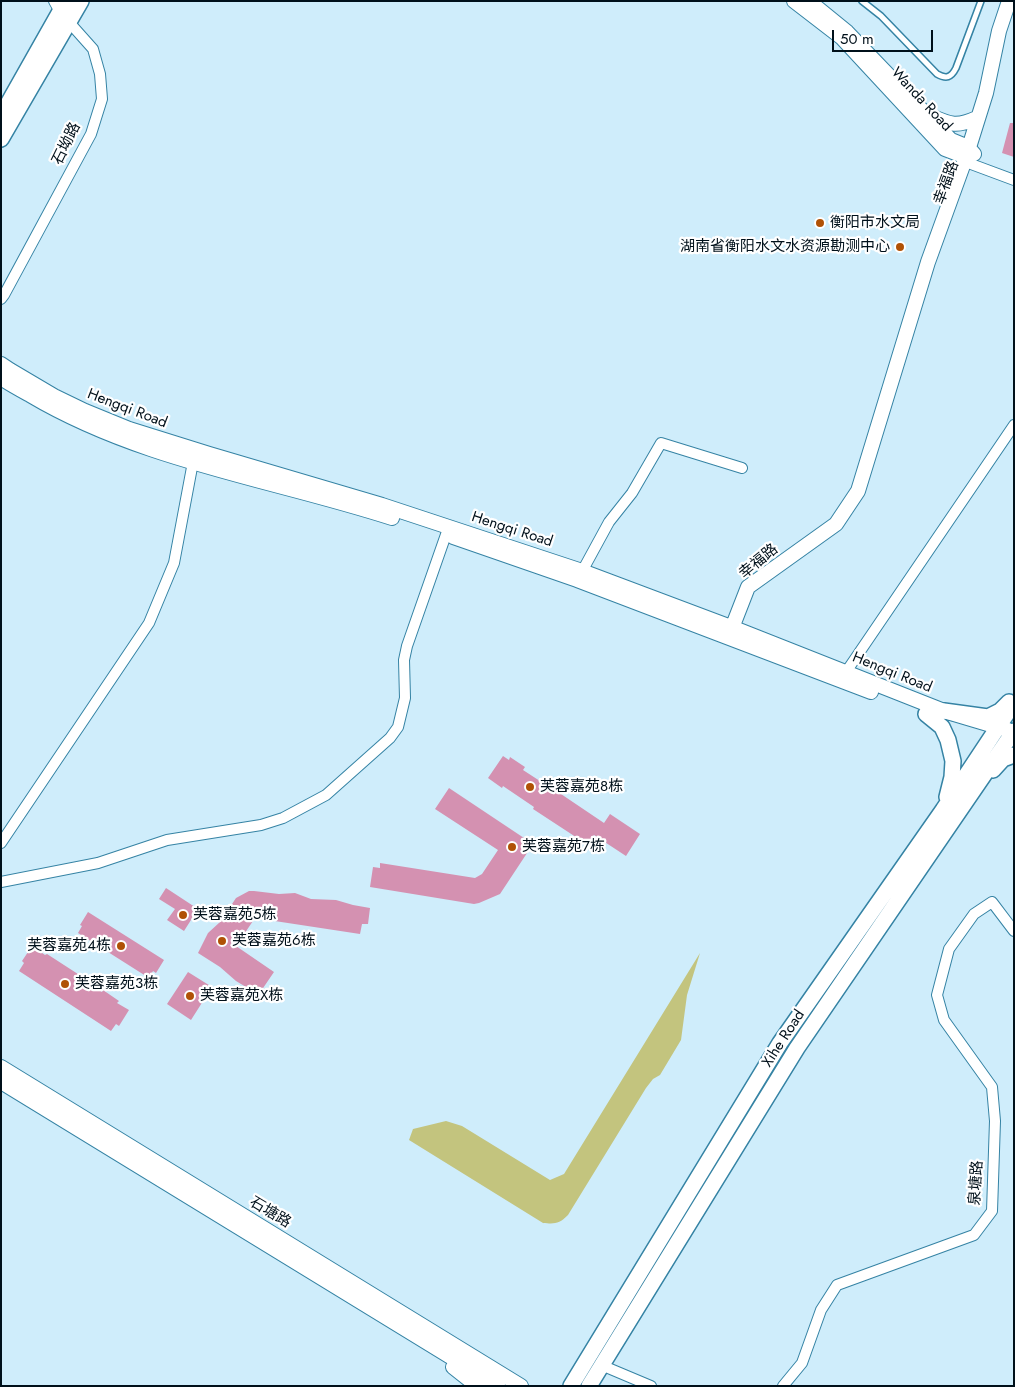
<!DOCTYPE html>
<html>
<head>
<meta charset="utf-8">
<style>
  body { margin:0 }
  #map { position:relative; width:1015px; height:1387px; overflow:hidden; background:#cfedfb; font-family:Jost,sans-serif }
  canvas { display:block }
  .frame { position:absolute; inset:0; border:2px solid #00101a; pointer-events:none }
  .scale { position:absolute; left:832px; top:30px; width:101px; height:22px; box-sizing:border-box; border:2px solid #00101a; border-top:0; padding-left:6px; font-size:15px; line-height:18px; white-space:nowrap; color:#00101a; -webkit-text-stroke:4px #fff; paint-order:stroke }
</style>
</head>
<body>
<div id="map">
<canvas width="1015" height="1387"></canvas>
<div class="frame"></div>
<div class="scale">50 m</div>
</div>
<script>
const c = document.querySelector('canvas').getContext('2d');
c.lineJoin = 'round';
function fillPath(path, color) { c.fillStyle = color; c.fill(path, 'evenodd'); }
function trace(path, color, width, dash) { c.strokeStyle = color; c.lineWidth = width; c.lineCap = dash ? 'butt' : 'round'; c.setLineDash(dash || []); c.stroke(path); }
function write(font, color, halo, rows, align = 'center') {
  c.font = font + ' Jost,"Noto Sans SC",sans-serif'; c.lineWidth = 4.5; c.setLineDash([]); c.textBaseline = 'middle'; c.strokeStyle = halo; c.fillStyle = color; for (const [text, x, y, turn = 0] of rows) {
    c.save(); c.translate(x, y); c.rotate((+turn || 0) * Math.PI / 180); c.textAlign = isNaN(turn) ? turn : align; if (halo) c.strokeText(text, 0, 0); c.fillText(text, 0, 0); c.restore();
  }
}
fillPath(new Path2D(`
  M700,953l-13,42 -6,45 -21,35 -7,4 -7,9 -78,127c-9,9 -13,9 -25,8l-134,-83 4,-11 33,-8 16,5 88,54 14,-6z`), '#c3c47e');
fillPath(new Path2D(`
  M1010,123h4v34l-12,-4z
  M503,756l6,4 1,-3 15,10 -2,3 20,13 2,-3 14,10 -1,2 46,31 6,-9 30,20 -14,22 -32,-21 -6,10 -55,-36 1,-2 -31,-21 -1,2 -14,-10z
  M449,788l84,56 -33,50 -21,9 -5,1 -104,-17 3,-20 7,1v-5l95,15 7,-4 16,-24 -63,-41z
  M166,888l32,21 -14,22 -17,-11 8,-11 -16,-10z
  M249,891h5l25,3 16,-1 16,6 25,1 17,5 17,3 -2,16h-6l-2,10 -105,-16 -19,28 38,26 -15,22 -12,-8 -1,1 -10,-6 -16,-14 -22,-14 10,-20 12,-11 16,-24z
  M88,912l76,48 -8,13 -3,-2 -4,7 -71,-45 4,-7 -2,-1z
  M32,946l13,9 2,-1 34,22 -1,2 22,14 1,-2 16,11 -2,2 12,7 -10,16 -3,-2 -5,7 -92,-60 5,-8 -2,-2z
  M188,972l24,15 -21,33 -24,-16z`), '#d491b1');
const service = new Path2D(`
  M862,1l19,15 56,58c9,5 14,4 19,-6l25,-67`);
const minor = new Path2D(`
  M971,164l43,16
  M1,299l3,-4 87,-161 11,-35 -2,-25 -7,-25 -33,-37 -6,-11
  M579,577l30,-55 23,-29 29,-50 81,25
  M846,672l168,-247
  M1,843l148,-220 25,-60 19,-101
  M1,882l97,-19 69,-23 94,-15 22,-7 43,-23 64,-57 8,-11 7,-29 -1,-38 3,-14 42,-120
  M601,1365l50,21
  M783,1386l19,-23 19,-53 16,-25 137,-50 18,-24 3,-90 -3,-34 -48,-67 -7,-25 12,-46 25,-35 18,-12 22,29`);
const tertiary = new Path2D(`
  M794,1l48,37 103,111 21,8 8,-3 -6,-7 -17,-7 -104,-108 -38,-31
  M931,116c20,9 26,11 46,2
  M1,364l9,6 44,26 31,15 44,18 80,25 173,51 200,66 157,59 205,81 64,19
  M1,378c9,6 20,12 29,17 111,66 241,84 362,123
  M453,537l124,43 294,112
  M732,635v-7l16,-41 88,-63 22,-33 70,-229 38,-105 20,-64 13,-62 10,-30
  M1,1067l520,319
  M1,1082l497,304
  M453,1367l24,19`);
const secondary = new Path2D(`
  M1,116l65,-115
  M1,139l80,-138
  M944,711l44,6 12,-6 9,-9
  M926,714l16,13 6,13 5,21 -1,16 -5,20
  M993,770l10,-11 11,-4
  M571,1386l209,-343 163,-233 71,-107
  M589,1386l208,-338 217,-317`);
trace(service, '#3583a4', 8);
trace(minor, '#3583a4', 12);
trace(tertiary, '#3583a4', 16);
trace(secondary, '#3583a4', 18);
trace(service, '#fff', 5);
trace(minor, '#fff', 10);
trace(tertiary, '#fff', 14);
trace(secondary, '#fff', 15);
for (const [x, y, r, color] of [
  [820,223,5,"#b05105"],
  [900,247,5,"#b05105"],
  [530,787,5,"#b05105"],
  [512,847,5,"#b05105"],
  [183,915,5,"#b05105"],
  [222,941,5,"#b05105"],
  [121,946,5,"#b05105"],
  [65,984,5,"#b05105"],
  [190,996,5,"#b05105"]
]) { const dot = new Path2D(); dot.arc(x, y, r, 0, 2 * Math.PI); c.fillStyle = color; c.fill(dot); trace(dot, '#fff', 2); }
write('15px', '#00101a', '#fff', [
  ["Wanda Road",921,100,47],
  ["石坳路",67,144,-64],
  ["幸福路",947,183,-70],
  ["Hengqi Road",127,409,21],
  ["Hengqi Road",512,530,18],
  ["幸福路",759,562,-39],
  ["Hengqi Road",892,673,22],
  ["Xihe Road",784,1039,-57],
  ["泉塘路",977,1183,-86],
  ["石塘路",270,1213,31]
]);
write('15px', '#00101a', '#fff', [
  ["衡阳市水文局",830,223],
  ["湖南省衡阳水文水资源勘测中心",890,247,"right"],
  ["芙蓉嘉苑8栋",540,787],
  ["芙蓉嘉苑7栋",522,847],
  ["芙蓉嘉苑5栋",193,915],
  ["芙蓉嘉苑6栋",232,941],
  ["芙蓉嘉苑4栋",111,946,"right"],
  ["芙蓉嘉苑3栋",75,984],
  ["芙蓉嘉苑X栋",200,996]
], 'left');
</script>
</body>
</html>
